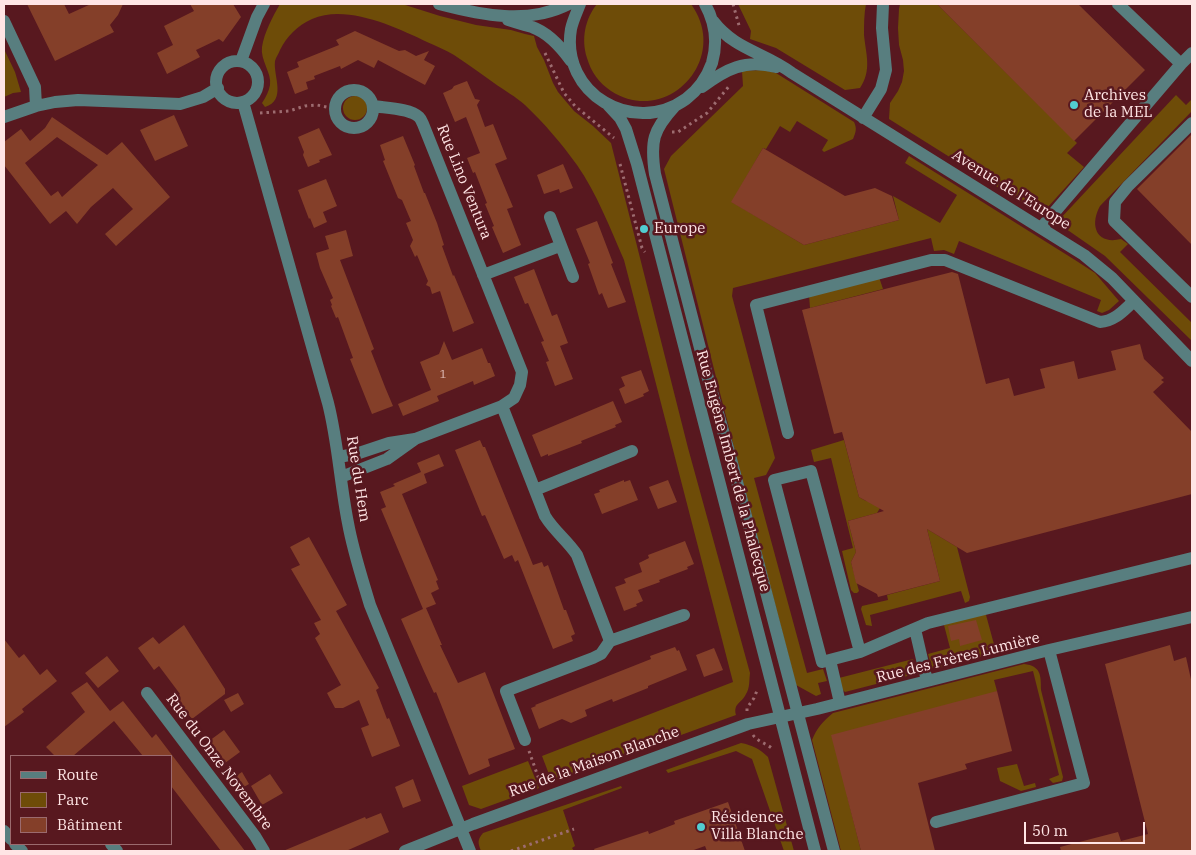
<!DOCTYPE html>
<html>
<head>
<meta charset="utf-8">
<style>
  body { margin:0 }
  #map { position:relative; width:1196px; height:855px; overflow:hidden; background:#58181f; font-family:"IBM Plex Serif",serif }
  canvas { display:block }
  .frame { position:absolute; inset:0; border:5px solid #ffe5e5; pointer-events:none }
  .legend { position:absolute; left:10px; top:755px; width:162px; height:90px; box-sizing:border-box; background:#58181f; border:1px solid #9b6a6e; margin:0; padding:6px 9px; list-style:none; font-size:15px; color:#ffe5e5 }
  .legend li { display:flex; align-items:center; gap:10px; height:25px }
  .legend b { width:25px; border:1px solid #9b6a6e }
  .scale { position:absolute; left:1024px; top:822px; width:121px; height:22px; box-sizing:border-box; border:2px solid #ffe5e5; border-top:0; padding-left:6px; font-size:15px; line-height:18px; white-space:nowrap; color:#ffe5e5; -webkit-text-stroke:4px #58181f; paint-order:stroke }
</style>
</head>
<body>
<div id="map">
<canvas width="1196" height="855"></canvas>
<div class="frame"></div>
<ul class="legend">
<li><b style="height:6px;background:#587e7f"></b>Route</li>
<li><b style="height:14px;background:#6e4c08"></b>Parc</li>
<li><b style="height:14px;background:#843f29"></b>Bâtiment</li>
</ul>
<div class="scale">50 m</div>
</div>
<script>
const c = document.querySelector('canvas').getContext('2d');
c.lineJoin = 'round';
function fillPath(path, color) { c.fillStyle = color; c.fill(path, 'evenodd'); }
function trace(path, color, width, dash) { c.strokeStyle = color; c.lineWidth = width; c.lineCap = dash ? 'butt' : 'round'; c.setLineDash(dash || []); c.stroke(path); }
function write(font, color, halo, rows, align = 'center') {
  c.font = font + ' "IBM Plex Serif",serif'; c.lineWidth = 5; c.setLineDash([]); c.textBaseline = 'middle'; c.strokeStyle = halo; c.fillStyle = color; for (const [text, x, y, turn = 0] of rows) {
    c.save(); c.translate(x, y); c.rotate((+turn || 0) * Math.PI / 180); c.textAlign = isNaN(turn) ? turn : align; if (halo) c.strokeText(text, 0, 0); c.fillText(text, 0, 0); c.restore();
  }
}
fillPath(new Path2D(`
  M280,4h122l38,12 36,9 35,5 14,4 9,2 3,11 7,13 9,23 5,9 16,19 19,15 18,17 77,305 62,225c-1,8 0,15 -4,21 -4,9 -13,9 -10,21l-184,67 -10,-26 191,-74 -109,-422c-14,-32 -27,-66 -47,-95 -15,-21 -33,-42 -52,-60 -9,-8 -21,-15 -31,-22 -13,-9 -26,-19 -40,-28 -8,-5 -18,-9 -27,-13 -32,-15 -80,-38 -115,-23 -15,7 -25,17 -32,31 -1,3 -4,7 -5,11 -2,15 12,39 -10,46l-3,-4c4,-6 7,-12 8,-18 2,-12 -10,-25 -8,-38 2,-14 11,-31 18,-43z
  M597,4h94c40,55 -24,123 -80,87 -12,-8 -20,-19 -24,-33 -6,-19 -2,-39 10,-54z
  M738,4h128c-2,10 -2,20 -2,31 2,20 8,35 -4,53l-15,2 -69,-42 -26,-9 1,-8z
  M900,4h37l140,139 -10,10 17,14 -37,41 -8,5 -150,-94 1,-16 8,-12 4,-9 2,-11 -1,-11 -4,-15 -1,-17 1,-19z
  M4,49l11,23 6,20 -8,1 -9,4z
  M764,70l12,3 78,49c3,6 2,10 -1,17l-29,13 -2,-2 6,-10 -31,-19 -7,11 -10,-6 -14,23 -3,-1 -31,54 72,43 95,-25 -6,-24 47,27 17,-28 -52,-32 4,-7 166,104 20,13 24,28 -10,9 -7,3 -5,-2 4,-11 -142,-59 -5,13 -10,-4 -10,1 -3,-13 -198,50 -1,8 43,162 -9,17 -12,3 53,195 16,-4 4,12 -9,2 3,11 -5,2 -20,-11 -76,-292 -56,-224 7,-13 72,-70 -1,-15z
  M1176,95l10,10 6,-6v12l-92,95c-11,20 -3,39 21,33l7,5 -8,8 72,71v18l-87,-85 -46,-32v-4z
  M343 108a12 12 0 1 1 24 0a12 12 0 1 1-24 0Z
  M879,277l4,12 -73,19 -1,-13z
  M844,440l15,57 7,4 17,2 -6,10 -29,8 8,31 -5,10 8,29 -2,2h-3l-3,-3 -9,-39 11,-3 -22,-90 -17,4 -3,-12z
  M927,529l30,18 13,50 -1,4 -4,2 -4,-12 -91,24 2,11 -6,-1 -5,-16 1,-3 26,-6 -1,-5 53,-14z
  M982,613l4,2 9,33v2l-4,4 -55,15 -4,-1 -4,-14 22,-6 -6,-23z
  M913,659l3,11 -1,4 -70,18 -3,-3 -3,-11z
  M1024,664c17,2 17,11 17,26l22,87 -1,4 -9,2 -4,-4 10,-4 -26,-104 -39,9 3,11 -150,104 14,56h-20l-29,-111c5,-12 11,-19 21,-27z
  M741,743c11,2 19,6 27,14l26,94h-10l-32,-92 -16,-8 -68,22 -2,-3z
  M528,761l11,27 -58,21 -12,-4 -7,-19z
  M1017,764l7,22 11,-3 1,4 -15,4 -21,-10 -3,-13z
  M621,786l1,2 -59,22 12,36 -3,2 2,3h-93c-3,-8 -4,-11 2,-18z`), '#6e4c08');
fillPath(new Path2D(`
  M27,4h37l5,10 22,-10h32l-5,11 -8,10 4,7 -59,29z
  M190,4h43l8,13 -18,25 -4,-3 -23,11 4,7 -33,17 -10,-21 16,-8 -9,-19 30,-15z
  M937,4h141l67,66 -71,71z
  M355,31l44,20 6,-1 11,6 13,-5 -5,9 11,6 -10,19 -47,-25 -4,8 -16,-8 -17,9 -1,-3 -26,10 1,3 -9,3 2,7 -13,5 -8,-22 12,-5 -2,-5 42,-17 -3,-5z
  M467,81l8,18 5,1 -3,5 8,22 8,-3 14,35 -12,5 18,43 -6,2 14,36 -18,8 -11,-26 2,-1 -9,-22 2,-1 -12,-31 -2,1 -6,-15 13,-5 -14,-36 -11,5 -12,-29 9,-4 2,-3z
  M174,115l14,31 -33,15 -15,-31z
  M52,117l55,38 15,-13 48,55 -54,49 -11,-12 28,-25 -20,-21 -22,19 -14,17 -11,-13 -16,13 -46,-59v-23l17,-13 9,12 15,-13zM57,137l41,28 -36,32 -4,-6 -7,5 -26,-33z
  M319,128l13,27 -13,5 1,2 -12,5 -5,-12 1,-3 -6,-15z
  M1192,134v111l-55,-56z
  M403,136l12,29 -1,1 10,27h1l12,30 7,22 -2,1 11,30 1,-1 20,48 -21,9 -13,-41 -8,3 -2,-7 -4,-2 2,-4 -11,-26 -2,2 -5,-11 3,-6 -7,-17 5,-2 -9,-21 -4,-2 -15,-37 2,-1 -5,-15z
  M763,148l82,48 30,-8 17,8 7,24 -95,25 -73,-43z
  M563,164l10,24 -13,5 -1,-4 -15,5 -7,-19z
  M326,179l11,27 -14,6 4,10 -13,6 -4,-10 -1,1 -11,-29z
  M597,221l16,42 -2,1 15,38 -18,6 -6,-15 -3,2 -11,-31 2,-1 -14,-34z
  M346,230l7,26 -13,4 34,89 -3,2 14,36 8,19 -21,8 -22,-55 3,-1 -15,-41 -2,1 -5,-12 1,-1 -2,-5 3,-2 -13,-30 -4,-15 13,-4 -4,-13z
  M534,269l18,47 5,-2 11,29 -8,3 13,33 -18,7 -9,-24 3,-1 -8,-19 3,-1 -16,-38 -3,1 -11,-27z
  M952,272l6,2 28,110 23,-6 5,18 31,-8 -5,-19 34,-8 4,18 38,-9 -5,-19 29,-7 4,15 20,19 -3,2 3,2 -11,10 39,40v62l-225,59 -40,-24 13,52 -62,16 -1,-3 -21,-11 -5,-21 5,-10 -8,-31 36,-10 -25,-14 -17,-65 -8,2 -32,-124z
  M444,341l8,19 30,-12 6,15h2l5,13 -21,9 -1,-4 -36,15 2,5 -36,15 -5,-12 33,-14 -11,-28 19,-8z
  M641,370l8,21 -6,3 1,2 -19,8 -6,-15 6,-3 -4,-9z
  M613,401l9,21 -7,3 1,2 -35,14 1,2 -34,13v-2l-7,3 -9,-22z
  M480,440l3,7h2l48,118 9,-3 2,5 4,-2 16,45h2l9,24 -4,2 2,5 -20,8 -35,-89 -3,2 -3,-7 -8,4 -19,-44 -3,1 -27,-66z
  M439,454l5,12 -20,8 3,9 -25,11 36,86 -2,1 3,8 -8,4 5,11 -10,4 16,37h-2l18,38 27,-11 30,77 -27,10 2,7 -21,9 -33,-83 -2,1 -11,-24 -22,-50 22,-10 -42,-100 5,-2 -6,-15 15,-6 -2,-2 28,-12 -4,-9z
  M624,480v2l6,-2 8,20 -36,14 -8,-20 6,-2 -1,-2z
  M668,480l9,22 -19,7 -9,-22z
  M309,537l38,68 -11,6 43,77 -3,2 11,29 2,-1 11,28 -28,11 -11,-29 8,-3 -10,-25 -16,8h-8l-8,-15 14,-8 -26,-47 5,-4 -6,-11 7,-3 -30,-51 9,-4 -10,-18z
  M685,541l9,23 -7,3 1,2 -29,11 1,2 -22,8 5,11 -7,3 1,2 -13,5 -9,-24 11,-4 -2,-4 18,-7 -3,-9 10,-5 -1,-3z
  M976,620l6,20 -22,6 -1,-7 -8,2 -3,-15z
  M184,625l41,64v5l-33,25 -17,-22 5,-3 -21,-28 -5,4 -16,-22 15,-11 6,7z
  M4,639l15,19 5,-4 16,21 7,-6 10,12 -35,28 2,3 -20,15z
  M1170,645l4,16 12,-4 6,27v167h-131l-1,-4 58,-15 3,9 27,-7 -43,-170z
  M675,647l2,4 2,-1 8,20 -39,16v2l-35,14 -1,-3 -27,11 2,6 -16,7 -9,-4 -23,10 -8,-21 5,-2 -1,-1 116,-46 -1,-3z
  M714,648l9,22 -19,7 -8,-22z
  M107,656l12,15 -21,17 -13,-15z
  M87,682l23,29 13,-10 29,37 4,-4 89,117h-24l-50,-65v-30h-28l-29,-35 -41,35h-18l-9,-9 39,-35 -14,-19z
  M997,691l15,60 -47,13 2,5 -49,14 17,68h-74l-30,-116z
  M238,693l6,11 -13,8 -7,-12z
  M224,730l16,22 -15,11 -16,-22z
  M242,772l7,12 -12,7 -7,-11z
  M270,774l13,19 -21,12 -11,-19z
  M413,779l8,22 -18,7 -8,-21z
  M728,802l17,49h-38l-2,-5 -14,5h-96l-1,-2 54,-18 1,3 26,-10 -1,-3z
  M381,813l8,19 -43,19h-63l82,-34 1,2z`), '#843f29');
trace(new Path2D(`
  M733,4l7,25
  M545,53l19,40 11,13 39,32
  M260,113l29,-2 16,-5 12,-1 19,4
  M672,132h6l29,-19 23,-28
  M620,164l22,84 3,4
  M747,711v-3l7,-10 4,-10
  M753,735c5,7 15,9 21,15
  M529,751l12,34
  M511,851l63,-22`), '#9d6c70', 3, [2.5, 4]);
trace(new Path2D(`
  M439,4c42,11 89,21 130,0
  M580,4c-3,8 -7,16 -9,25 -11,64 62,108 115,70 12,-9 21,-22 26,-36 6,-21 3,-41 -7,-59
  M1118,4l63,60
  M508,20c8,3 16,5 24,7 17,6 29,20 39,34
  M4,21l31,66 1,19
  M713,21c22,29 51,31 79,52l292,182 28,23 80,83
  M241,61l16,-44 7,-13
  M216 82a21 21 0 1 1 42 0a21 21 0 1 1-42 0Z
  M702,87c24,-18 43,-28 74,-20
  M335 109a19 19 0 1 1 38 0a19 19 0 1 1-38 0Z
  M243,102l85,301c10,39 12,80 20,120 5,28 14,55 22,82l100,246
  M608,105l12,13 6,11 11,35 178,687
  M675,106c-22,24 -25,35 -20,68l52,201 23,80 104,396
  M4,117l32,-11 19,-4 23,-2 102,4 23,-7 15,-9
  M863,118l18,-29 5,-19 -4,-42 1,-24
  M1192,123l-64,63 -13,16 -1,19 78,76
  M550,217l23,60
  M1041,228l140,-164 11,-11
  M483,275l77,-29
  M502,406l43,110c9,15 23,25 32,39l33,86
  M788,433l-32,-128 175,-45h14l155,62c15,-1 23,-11 34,-21
  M339,457l20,-4 30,-10 26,-4 87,-33 12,-8 6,-13 2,-13 -99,-248c-1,-2 -2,-5 -4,-7 -9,-9 -34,-9 -46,-11
  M341,477l46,-18 28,-20
  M535,490l97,-39
  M915,629l12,52
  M1049,650l143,-33
  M860,652l-49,-181 -37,9 48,182 38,-10 68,-29 264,-65
  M830,660l10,43
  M147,693l108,143 9,15
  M525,740l-19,-49 87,-33 8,-4 9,-13 74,-26
  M4,831l7,8
  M15,844l7,7
  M111,844l6,7
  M405,851l68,-27 275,-100 69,-15 232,-59 35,133 -148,39`), '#587e7f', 12);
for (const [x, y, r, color] of [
  [1074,105,5,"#52ccd0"],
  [644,229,5,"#52ccd0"],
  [701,827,5,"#52ccd0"]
]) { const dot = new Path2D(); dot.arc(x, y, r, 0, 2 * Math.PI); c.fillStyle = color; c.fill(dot); trace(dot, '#58181f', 2); }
write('12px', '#e0bcb6', null, [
  ["1",443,375]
]);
write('15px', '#ffe5e5', '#58181f', [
  ["Archives",1084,96],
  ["de la MEL",1084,113],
  ["Europe",654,229],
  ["Résidence",711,818],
  ["Villa Blanche",711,835]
], 'left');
write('15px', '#ffe5e5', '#58181f', [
  ["Rue Lino Ventura",464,182,68],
  ["Avenue de l'Europe",1011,190,32],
  ["Rue Eugène Imbert de la Phalecque",733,471,75],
  ["Rue du Hem",358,479,81],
  ["Rue des Frères Lumière",958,658,-14],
  ["Rue du Onze Novembre",219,762,53],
  ["Rue de la Maison Blanche",594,762,-20]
]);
</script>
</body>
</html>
